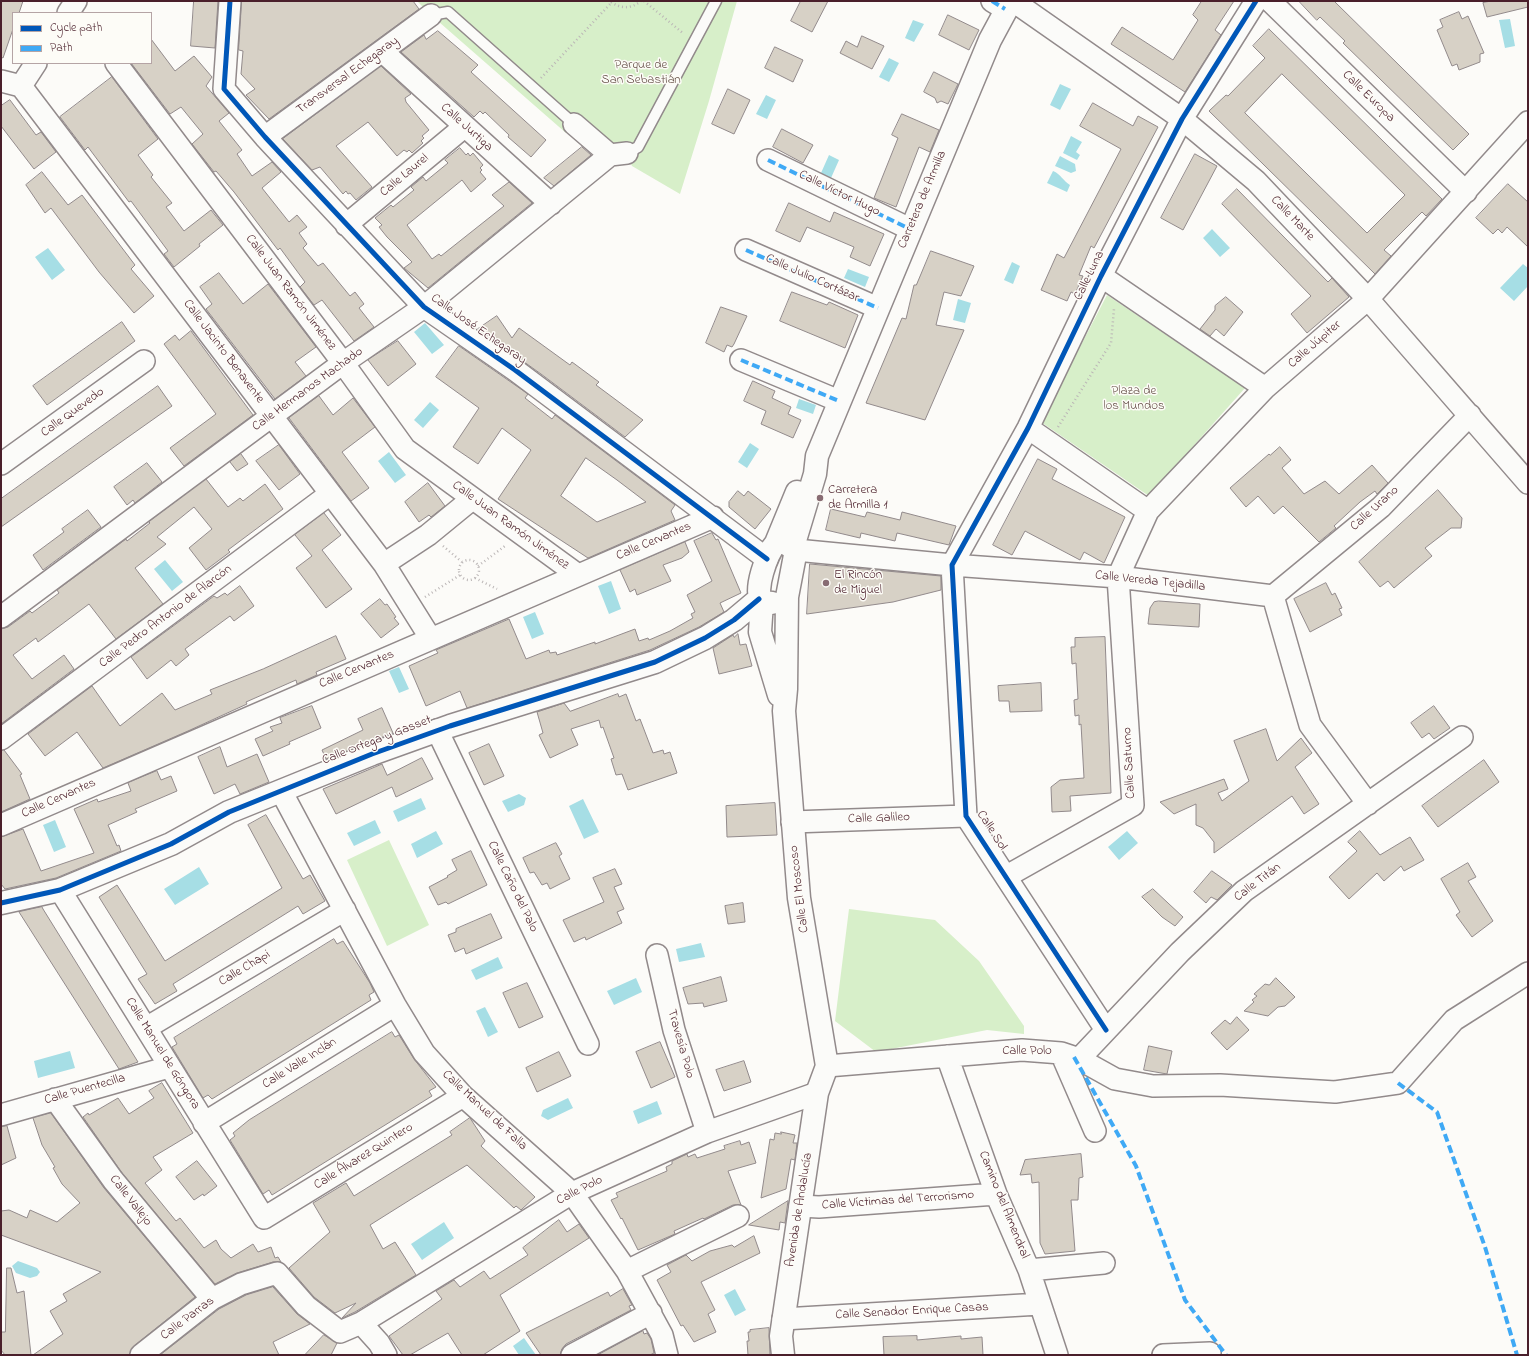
<!DOCTYPE html>
<html>
<head>
<meta charset="utf-8">
<style>
  body { margin:0 }
  #map { position:relative; width:1529px; height:1356px; overflow:hidden; background:#fcfbf8; font-family:"Indie Flower",sans-serif }
  canvas { display:block }
  .frame { position:absolute; inset:0; border:2px solid #4a1f2b; pointer-events:none }
  .legend { position:absolute; left:12px; top:12px; width:140px; height:52px; box-sizing:border-box; background:#fdfcf7; border:1px solid #b5a4a5; margin:0; padding:5px 7px; list-style:none; font-size:12px; color:#4a1f2b }
  .legend li { display:flex; align-items:center; gap:8px; height:20px }
  .legend b { width:20px; border:1px solid #b5a4a5 }
</style>
</head>
<body>
<div id="map">
<canvas width="1529" height="1356"></canvas>
<div class="frame"></div>
<ul class="legend">
<li><b style="height:5px;background:#0057b8"></b>Cycle path</li>
<li><b style="height:5px;background:#3fa9f5"></b>Path</li>
</ul>
</div>
<script>
const c = document.querySelector('canvas').getContext('2d');
c.lineJoin = 'round';
function fillPath(path, color) { c.fillStyle = color; c.fill(path, 'evenodd'); }
function trace(path, color, width, dash) { c.strokeStyle = color; c.lineWidth = width; c.lineCap = dash ? 'butt' : 'round'; c.setLineDash(dash || []); c.stroke(path); }
function write(font, color, halo, rows, align = 'center') {
  c.font = font + ' "Indie Flower",sans-serif'; c.lineWidth = 3; c.setLineDash([]); c.textBaseline = 'middle'; c.strokeStyle = halo; c.fillStyle = color; for (const [text, x, y, turn = 0] of rows) {
    c.save(); c.translate(x, y); c.rotate((+turn || 0) * Math.PI / 180); c.textAlign = isNaN(turn) ? turn : align; if (halo) c.strokeText(text, 0, 0); c.fillText(text, 0, 0); c.restore();
  }
}
fillPath(new Path2D(`
  M417,1h320l-28,100 -29,93 -48,-28 -9,-21 -15,-3 -34,-18 -8,9 -135,-118z
  M1107,295l138,93 -96,108 -108,-74z
  M389,840l40,85 -42,21 -40,-86z
  M849,909l86,11 44,41 45,65v8l-37,-4 -111,22 -41,-31z`), '#d7efc9');
fillPath(new Path2D(`
  M1510,19l5,27 -10,2 -6,-28z
  M913,20l11,4 -10,18 -9,-4z
  M889,58l10,5 -10,19 -10,-5z
  M1060,84l11,5 -11,21 -10,-5z
  M766,95l10,5 -9,19 -11,-5z
  M1071,136l11,6 -6,10 4,3 -3,5 -14,-7z
  M829,155l10,5 -8,18 -10,-5z
  M1060,156l15,8 1,7 -5,2 -16,-7z
  M1053,171c8,3 10,10 17,14l-3,7 -20,-9z
  M1212,229l18,19 -10,9 -17,-19z
  M48,248l17,22 -13,10 -17,-23z
  M1012,262l8,4 -7,18 -9,-4z
  M1523,264l5,4v18l-14,15 -14,-13z
  M848,269l21,8 -4,10 -21,-9z
  M958,299l13,4 -6,20 -12,-3z
  M425,323l19,22 -12,9 -18,-22z
  M799,399l17,6 -3,9 -17,-6z
  M430,402l9,8 -16,18 -9,-8z
  M750,443l9,6 -12,19 -9,-6z
  M389,452l17,23 -11,8 -17,-22z
  M165,560l18,22 -11,9 -18,-22z
  M611,581l10,28 -12,5 -11,-28z
  M535,612l9,22 -12,5 -9,-22z
  M399,667l10,22 -10,4 -10,-22z
  M519,794l7,4 -2,7 -16,7 -6,-11z
  M421,798l5,11 -28,13 -5,-11z
  M583,799l16,33 -15,7 -15,-33z
  M55,820l11,27 -12,5 -11,-27z
  M375,820l6,13 -27,13 -7,-13z
  M436,831l7,13 -26,14 -6,-14z
  M1127,831l11,12 -19,17 -11,-13z
  M199,867l10,17 -34,21 -11,-16z
  M701,943l4,14 -26,5 -3,-13z
  M498,957l5,11 -27,12 -5,-10z
  M636,978l6,14 -28,13 -7,-14z
  M485,1007l13,25 -10,5 -12,-26z
  M70,1051l5,17 -37,10 -4,-17z
  M568,1098l5,10 -25,12 -7,-4 2,-6z
  M657,1101l5,13 -24,10 -5,-13z
  M444,1222l10,16 -32,22 -11,-16z
  M18,1261l19,7 3,4 -3,4 -7,2 -14,-5 -4,-7z
  M735,1289l11,21 -11,6 -11,-21z
  M524,1338l12,17h-17l-6,-9z`), '#a6dee5');
const building = new Path2D(`
  M1,1h22l-4,12h-6v16l-10,29 -2,-1z
  M194,1h24l-3,47 -24,-2z
  M242,1h171l6,8 -150,110 -23,-24 9,-6 -14,-15 2,-23 -4,-1z
  M801,1h27l-16,31 -21,-11z
  M1202,1h32l-19,29 6,5 -36,57 -74,-48 11,-17 51,33 25,-40 -5,-5z
  M1299,1h35l135,133 -16,16 -110,-107 2,-2 -25,-24 -3,3z
  M1491,1h37v6l-41,10 -4,-14z
  M1459,12l3,7 6,-3 16,37 -4,1v8l-21,8 -2,-6 -5,2 -15,-36 6,-3 -3,-7z
  M948,15l31,15 -10,20 -30,-15z
  M1269,29l173,170 -16,17 -4,-4 -38,38 7,6 -16,18 -166,-163 17,-16 2,1 37,-38 -12,-12zM1282,74l123,121 -38,38 -122,-120z
  M438,31l40,34 -7,7 75,68 -15,17 -23,-20 1,-2 -24,-23 -2,2 -3,-3 -6,6 -73,-65 23,-17 2,4z
  M862,36l22,10 -12,23 -32,-16 6,-12 11,6z
  M151,39l24,32 19,-15 18,21 -6,9 23,27 -10,8 23,29 -5,4 15,22 20,-14 9,10 -19,16 27,34 8,-7 10,12 -8,6 8,11 -4,4 15,18 5,-3 27,33 5,-4 9,12 -5,4 15,19 -20,14 -32,-41 -8,5 -14,-18 5,-5 -25,-34 -2,2 -44,-58 -18,-21 -2,1 -22,-28 11,-10 -22,-27 -11,7 -39,-51h20z
  M775,47l28,13 -10,22 -28,-14z
  M381,66l30,28 -6,4 1,4 23,28 -7,6 2,2 -3,3 2,2 -11,10 -3,-3 -2,2 -3,-2 -7,6 -29,-34 -32,24 36,41 -16,13 -6,-7 -2,1 -2,-3 -3,3 -23,-27 -8,3 -29,-31z
  M934,72l24,12 -10,20 -7,-3 -4,2 -2,-5 -11,-6z
  M112,77l46,62 -20,16 15,20 -2,2 21,26 -6,4 18,24 27,-21 12,15 -24,19 1,2 -26,21 -10,-13 4,-3 -37,-50 -2,1 -41,-55 -3,3 -25,-33z
  M728,89l22,11 -16,34 -22,-10z
  M10,100l26,35 5,-3 15,20 -22,17 -33,-43v-20z
  M1093,103l40,23 5,-10 20,11 -64,121 -3,-2 -12,29 4,1 -8,18 -4,-2 -4,9 -26,-11 16,-36 7,4 57,-109 -41,-23z
  M902,114l37,16 -9,22 -11,-5 -23,60 -22,-9 24,-60 -6,-3z
  M782,129l31,16 -10,18 -30,-16z
  M582,147l9,8 -37,31 -10,-8z
  M460,148l6,7 2,-2 2,3 3,-3 10,12 -3,3 2,2 -2,2 6,7 -15,13 -9,-12 -55,45 25,34 7,-5 2,2 63,-50 -12,-11 17,-13 23,21 -104,85 -24,-20 8,-6 -25,-25 -8,-10 3,-2 -7,-7 16,-13 2,2 21,-17 -3,-3 12,-10 3,4 22,-18 -3,-3z
  M1195,154l22,12 -34,64 -22,-12z
  M42,172l26,33 14,-10 53,70 -4,4 23,27 -20,17 -35,-41 -48,-64 -6,5 -19,-28z
  M1508,184l20,18v45l-21,-20 -5,6 -4,-4 -5,5 -17,-16z
  M1237,189l91,93 4,-4 17,19 -42,36 -16,-19 20,-18 -89,-92z
  M789,203l41,19 4,-10 50,22 -14,32 -20,-9 4,-10 -47,-20 -7,15 -24,-11z
  M931,251l43,15 -13,30 -17,-4 -8,33 28,5 -39,90 -59,-17 36,-85 4,1 8,-34h2z
  M219,273l24,31 25,-20 48,63 -21,15 11,14 -31,23 -69,-90 6,-5 -12,-17z
  M792,292l35,13 2,-3 29,13 -13,33 -65,-27z
  M1226,297l17,15 -19,24 -8,-7 -6,7 -10,-7 15,-19v-4z
  M721,307l26,9 -13,28 -2,3 -5,-2 -3,7 -18,-9z
  M497,316l15,22 7,-10 51,37 2,-3 27,20 -3,3 47,35 -18,17 -84,-63 -63,-45z
  M122,322l13,19 -88,64 -14,-19z
  M191,331l62,84 -69,51 -14,-18 46,-34 -52,-70 11,-9 4,5z
  M398,341l18,23 -28,22 -20,-26z
  M459,346l69,48 -3,4 27,21 3,-4 120,90 -4,6 4,9 -87,38 -90,-59 33,-49 -29,-22 -24,36 -25,-17 26,-39 -43,-31zM586,458l31,22 29,22 -49,20 -36,-26z
  M753,381l22,10 -3,7 19,9 -3,7 13,6 -8,18 -32,-14 5,-13 -22,-10z
  M158,386l14,20 -171,121v-28z
  M319,396l14,19 20,-17 22,29 -33,25 27,36 -18,13 -62,-83z
  M279,445l21,29 -21,16 -23,-29z
  M1280,447l11,13 -9,8 22,26 21,-13 14,13 33,-29 16,18 -11,11 -2,-3 -15,11 -26,24 2,2 -17,14 -36,-36 -9,8 -16,-18 -12,11 -16,-19 39,-34 1,1z
  M241,454l7,10 -11,7 -7,-9z
  M1038,459l19,10 -5,10 73,38 -21,46 -20,-11 -4,8 -55,-29 -13,24 -19,-10z
  M147,463l15,19 -27,21 -2,-3 -6,5 -13,-18z
  M206,479l22,28 12,-9 3,3 22,-17 18,25 -55,41 2,2 -24,18 -17,-22 23,-19 -18,-22 -37,30 9,7 -31,24 28,36 -47,35 -27,-35 -51,38 -2,-4 -23,17 19,24 32,-24 10,14 -73,55v-95l7,-2 22,-16 2,2 27,-20 -2,-3 69,-51 1,2 23,-18 -1,-1z
  M428,483l17,23 -14,11 -2,-2 -10,7 -14,-20z
  M1438,490l24,28 -1,10h-10l-26,20 7,8 -38,32 -6,-7 -8,6 -21,-25z
  M738,491l6,5 4,-5 23,18 -16,20 -26,-22v-5z
  M831,509l34,8 2,-5 33,8 2,-8 54,14 -7,19 -52,-12 -2,8 -34,-8 -1,5 -34,-8z
  M88,510l13,17 -58,43 -10,-15 31,-23 -2,-3z
  M324,513l17,22 -19,15 30,39 -26,19 -30,-40 16,-12 -17,-21z
  M712,533l4,7 2,-1 23,54 -21,10 4,9 -25,15 -49,23 -183,58 -7,-17 -34,15 -17,-40 29,-13 -2,-3 73,-31 17,40 23,-9 1,3 6,-1 1,3 38,-13v2l40,-15 4,12 9,-3 1,2 21,-9 23,-13 -2,-4 4,-2 -8,-17 25,-14 -18,-40z
  M685,542l4,10 -7,6 -19,7 8,16 -34,14 -2,-6 -5,3 -10,-22z
  M810,564l131,12v14l-48,12 -86,12z
  M1326,583l6,12 3,-2 7,15 -3,1 3,6 -32,17 -16,-33z
  M240,586l14,20 -20,15 -4,-5 -45,33 4,6 -13,11 -5,-6 -24,19 -16,-22 83,-61 3,2 8,-5 2,2z
  M380,599l5,6 2,-1 9,13 -2,1 5,6 -18,14 -20,-24z
  M1159,601l41,3 -1,23 -51,-3 2,-16 4,-6z
  M738,634l2,11 6,-1 6,22 -33,8 -6,-26 20,-13 1,2z
  M336,636l10,23 -30,13 1,3 -20,9 -1,-4 -50,22 1,2 -59,27 -85,37 -26,-36 -32,24 -17,-22 64,-48 28,40 42,-33 13,17 37,-16 -2,-4 53,-21z
  M1105,637l6,156 -41,3 1,15 -19,1 -1,-25 9,-7 24,-2 -3,-54 -2,1v-10l-4,1 -1,-16 4,-1 -2,-36 -4,1 -1,-17h4v-9z
  M1041,683l1,28 -32,1 -1,-11h-10l-1,-15z
  M618,694l1,3 7,-3 10,27 4,-2 13,34 10,-3 1,4 6,-2 7,21 -49,17 -6,-16 -6,1 -5,-16 3,-1 -11,-31 -2,1 -2,-8 -28,9 7,16 -28,13 -11,-23 4,-2 -6,-21 27,-9 6,8z
  M312,706l9,22 -32,14 1,2 -27,12 -8,-17 18,-8 -3,-4 12,-4 -2,-5z
  M1434,706l16,22 -16,11 -5,-6 -7,5 -11,-15z
  M382,708l11,25 -67,26 -4,-9 41,-20 -5,-11z
  M1266,729l11,32 24,-23 11,15 -17,14 24,37 -15,10 -12,-18 -78,57v-11l-11,-14 -7,-3v-21l-22,10 -14,-12 64,-23 4,10 -10,4 4,8 27,-20 -15,-40z
  M489,744l15,32 -20,9 -15,-32z
  M220,747l7,20 30,-13 12,28 -29,12 -5,-10 -21,10 -16,-37z
  M4,750l18,24 -2,1 10,24 -29,13v-61z
  M422,758l11,21 -37,18 -4,-10 -56,27 -13,-25 59,-25 5,11z
  M1484,760l15,22 -61,45 -16,-21z
  M157,771l4,9 10,-4 6,15 -42,18 2,3 -29,13 9,21 2,-1 2,6 -65,27 -51,11 -4,-5v-47l22,-8 18,42 53,-18 -20,-44 23,-10 1,3 33,-11 -3,-8z
  M775,803l2,32 -50,2 -1,-31z
  M266,815l37,64 7,-4 15,26 -22,13 -5,-8 -125,78 4,7 -22,13 -17,-25 9,-5 -48,-77 18,-12 48,76 117,-73 -34,-63z
  M1360,831l20,24 30,-18 14,23 -20,11 -3,-5 -17,15 -7,-8 -28,26 -20,-22 28,-26 -9,-9z
  M556,843l6,11 -3,2 11,23 -20,10 -3,-6 -5,2 -8,-13 -4,1 -7,-15z
  M471,851l16,34 -39,19 -2,-2 -8,3 -9,-18 19,-10 -1,-1 10,-6 -5,-10z
  M1468,863l8,14 -8,4 25,40 -21,16 -16,-22 4,-3 -19,-33z
  M615,869l7,15 -8,3 10,22 -7,3 5,11 -36,17 -1,-3 -11,5 -11,-22 41,-18 -11,-24z
  M1212,871l20,14 -15,15 -6,-3 -5,6 -12,-11z
  M1153,889l30,28 -8,9 -13,-9 -20,-20z
  M743,903l2,19 -17,2 -3,-18z
  M42,907l1,2 95,153 -19,7 -100,-157z
  M491,914l11,24 -36,16 -2,-6 -9,4 -7,-17 8,-3v-3z
  M334,939l3,5 6,-3 27,42 4,9 -5,3 2,5 -159,99 -4,-4 -5,3 -31,-51 5,-3 -3,-6z
  M721,977l6,24 -23,6 -1,-4 -15,1 -5,-16z
  M1276,978l19,19 -10,9 -7,1 -10,9 -24,-5 10,-9 -2,-2 5,-4 -3,-2 11,-10 4,1z
  M527,983l16,34 -24,11 -16,-35z
  M1237,1017l12,13 -22,20 -16,-17 14,-13 5,4z
  M392,1032l3,5 4,-2 15,24 22,28 -7,4 3,5 -160,99 -3,-5 -6,4 -33,-54 5,-4 -2,-3 16,-13z
  M660,1042l15,35 -24,11 -15,-36z
  M1149,1046l23,5 -5,23 -23,-4z
  M559,1052l12,24 -34,16 -11,-24z
  M744,1061l7,21 -27,9 -8,-21z
  M162,1083l31,50 -40,24 9,13 -17,13 31,38 4,-3 24,30 12,-8 5,9 10,9 22,-14 5,8 13,-5 4,11 3,-1 3,5h-8l-36,11 -22,11 -93,-111 -39,-56 5,-4 1,2 29,-17 11,16 25,-16 -5,-7z
  M51,1113l53,75 91,109 -61,49 -5,9h-96l30,-21 -13,-23 17,-10 -4,-7 38,-22 -100,-37v-24l8,-1 18,8 3,-8 27,12 23,-19 -18,-19 -9,-16 2,-1 -13,-22 -9,-27z
  M470,1118l15,23 -4,5 54,51 -14,13 -5,-4 -2,2 -47,-43 -54,33 -43,27 13,24 12,-7 21,33 -61,37 -13,6 14,-15 -21,10 -21,-16 -25,-29 41,-36 -17,-29 33,-20 8,13 98,-61 -2,-3z
  M7,1126l9,32 -15,7v-38z
  M781,1132l14,3 -2,8h4l-2,17 -4,-1 -5,30 -25,9 9,-59 4,1 1,-7 6,1z
  M740,1141l1,4 8,-3 7,21 -28,8 13,34h-8l-29,14 -1,-1 -29,13 1,3 -37,16 -16,-32 -1,1 -10,-19 7,-3 -2,-4 51,-22 -1,-4 6,-3v-3l15,-7 1,3 7,-3 2,4 28,-9 -1,-3z
  M1081,1154l2,23 -4,1 -1,22h-7l4,51 -30,3 -5,-11 -1,-61 -7,1 -1,-9 -11,1 5,-15z
  M197,1161l20,25 -13,10 -1,-2 -9,6 -18,-23z
  M788,1201l-3,22 -5,-1 -1,8 -30,-5z
  M559,1220l8,12 12,-8 10,14 -89,57 20,36 -37,24h-21l-14,-22 -38,22h-7l-14,-19 53,-37 -6,-8 18,-11 6,7 24,-16 6,8 38,-24 -5,-7z
  M754,1236l6,17 -59,29 14,28 -7,4 8,18 -22,10 -11,-17 -2,1 -24,-46 14,-8 -4,-7 19,-10 6,6 18,-10 22,-6 2,2z
  M7,1268h4l6,25 7,-2 7,64h-26l-4,-5v-18h4z
  M273,1287l24,27 13,10 -37,18 6,13h-119l59,-46 27,-14z
  M623,1289l9,16 -3,1 2,4 -65,34 -4,5 -2,6h-19l-15,-22 82,-41 2,4z
  M769,1328l1,27h-22l-1,-14h2l-1,-9h2v-2z
  M643,1331l1,3 3,-1 4,6 3,14 -4,2h-52z
  M324,1335l13,8 -6,12h-26z
  M917,1336v4l44,-4v3l21,-2 1,18h-99l-1,-18z`);
fillPath(building, '#d7d1c6');
trace(building, '#928a8b', 1);
const service = new Path2D(`
  M431,15l17,-3 126,112
  M627,153l11,-6 78,-146`);
const minor = new Path2D(`
  M230,1l-6,88 41,48 159,170 91,63 252,189
  M992,1l13,8
  M1013,1l169,118 74,62 112,118 160,184
  M1270,1l196,191
  M68,13l8,-12
  M382,51l169,153
  M116,63l227,300 62,86 173,126
  M1,81l20,5 363,478 47,75
  M21,86l15,-23
  M574,124l36,31 17,-2
  M265,137l166,-122
  M768,160l142,69
  M346,225l118,-98
  M746,250l132,58
  M1101,276l164,112
  M741,360l98,41
  M1028,428l120,83
  M1,464l143,-103
  M796,550l156,15 166,12 155,19
  M384,564l44,-29 44,-36
  M1273,596l108,-89 89,-92
  M1273,596l37,129 58,79
  M1,617l342,-254 81,-56 186,-152
  M437,730l151,314
  M1,739l329,-245
  M281,791l114,214 29,48 39,43 109,97 55,78 35,64 5,20
  M792,822l174,-6
  M1,825l712,-308
  M1007,876l126,-71 -15,-228 30,-66 117,-123 103,-89 160,-177
  M60,890l204,328 199,-122
  M657,955l17,75 33,102
  M146,1028l199,-118
  M1106,1030l-140,-214 -14,-251 76,-137 73,-152 81,-157 74,-118
  M1061,1053l34,78
  M947,1056l49,138 33,76 28,85
  M1079,1059l101,-107 64,-61 218,-154
  M827,1066l195,-16 39,3 18,6 36,20 38,7 67,-1 115,7 63,-9 56,-63 74,-47
  M55,1099l58,81 99,119
  M1,1115l168,-48
  M204,1123l191,-118
  M800,1206l19,1 177,-13
  M1029,1270l75,-7
  M627,1271l111,-55
  M783,1319l257,-15
  M361,1323l18,20 7,12
  M141,1355l71,-56 29,-15 36,-11 29,33 34,26 21,-9 211,-130 135,-61 110,-39
  M572,1355l79,-42
  M1163,1355l47,-2`);
const tertiary = new Path2D(`
  M776,543h9l11,7 -9,47 -1,92 -2,22 15,187 28,168 -10,27 -36,243 2,19
  M793,547l22,-73 2,-18 173,-416 21,-39
  M762,602l-2,30 19,63
  M772,603l-10,-1c-9,-11 5,-49 14,-59l21,-51
  M1,903l59,-13 111,-46 58,-32 143,-58 78,-28 205,-64 50,-24 29,-18 25,-21`);
trace(service, '#928a8b', 13);
trace(minor, '#928a8b', 24);
trace(tertiary, '#928a8b', 25);
trace(new Path2D(`
  M644,1l40,33
  M611,2c10,7 20,7 30,-1
  M541,78l71,-76
  M1058,427l53,-84 3,-34
  M443,546l19,16
  M459 570a10 10 0 1 1 20 0a10 10 0 1 1-20 0Z
  M478,566l27,-20
  M475,578l22,11
  M425,597l35,-22`), '#bbb6b6', 2.5, [1, 3]);
trace(service, '#fbfbf9', 10);
trace(minor, '#fbfbf9', 21);
trace(tertiary, '#fbfbf9', 22);
trace(new Path2D(`
  M992,1l13,8
  M768,160l142,69
  M746,250l132,58
  M741,360l98,41
  M1074,1057l62,109 49,134 41,55
  M1398,1083l39,29 48,135 32,108`), '#3fa9f5', 4, [8, 4]);
trace(new Path2D(`
  M230,1l-6,88 41,48 159,170 91,63 252,189
  M1,903l59,-13 111,-46 58,-32 143,-58 78,-28 205,-64 50,-24 29,-18 25,-21
  M1106,1030l-140,-214 -14,-251 76,-137 73,-152 81,-157 74,-118`), '#0057b8', 5);
for (const [x, y, r, color] of [
  [820,498,4,"#886c73"],
  [826,583,4,"#886c73"]
]) { const dot = new Path2D(); dot.arc(x, y, r, 0, 2 * Math.PI); c.fillStyle = color; c.fill(dot); trace(dot, '#fdfcf7', 1.5); }
write('13px', '#665149', '#fdfcf7', [
  ["Parque de",641,66],
  ["San Sebastián",641,81],
  ["Plaza de",1134,392],
  ["los Mundos",1134,407]
]);
write('13px', '#4a1f2b', '#fdfcf7', [
  ["Transversal Echegaray",348,76,-36],
  ["Calle Europa",1368,97,44],
  ["Calle Jurtiga",466,128,42],
  ["Calle Laurel",405,176,-40],
  ["Calle Víctor Hugo",839,194,26],
  ["Carretera de Armilla",923,200,-67],
  ["Calle Marte",1292,219,46],
  ["Calle Luna",1090,276,-64],
  ["Calle Julio Cortázar",812,279,24],
  ["Calle Juan Ramón Jiménez",290,293,53],
  ["Calle José Echegaray",478,330,35],
  ["Calle Júpiter",1315,345,-41],
  ["Calle Jacinto Benavente",223,352,53],
  ["Calle Hermanos Machado",308,390,-36],
  ["Calle Quevedo",73,413,-36],
  ["Calle Urano",1375,509,-42],
  ["Calle Juan Ramón Jiménez",510,526,36],
  ["Calle Cervantes",654,542,-23],
  ["Calle Vereda Tejadilla",1150,582,6],
  ["Calle Pedro Antonio de Alarcón",166,617,-37],
  ["Calle Cervantes",357,670,-23],
  ["Calle Ortega y Gasset",377,741,-21],
  ["Calle Saturno",1130,763,-93],
  ["Calle Cervantes",59,799,-24],
  ["Calle Galileo",879,819,-2],
  ["Calle Sol",991,831,57],
  ["Calle Titán",1258,883,-37],
  ["Calle Caño del Palo",512,887,64],
  ["Calle El Moscoso",800,889,-97],
  ["Calle Chapi",245,969,-31],
  ["Travesía Polo",680,1044,74],
  ["Calle Polo",1027,1052],
  ["Calle Manuel de Góngora",162,1054,58],
  ["Calle Valle Inclán",300,1064,-32],
  ["Calle Puentecilla",85,1090,-16],
  ["Calle Manuel de Falla",484,1111,43],
  ["Calle Álvarez Quintero",364,1157,-32],
  ["Calle Polo",580,1191,-27],
  ["Calle Vallejo",130,1201,52],
  ["Calle Víctimas del Terrorismo",898,1201,-4],
  ["Camino del Almendral",1003,1205,68],
  ["Avenida de Andalucía",800,1210,-81],
  ["Calle Senador Enrique Casas",912,1312,-3],
  ["Calle Parras",188,1319,-37]
]);
write('13px', '#4a1f2b', '#fdfcf7', [
  ["Carretera",828,491],
  ["de Armilla 1",828,506],
  ["El Rincón",834,576],
  ["de Miguel",834,591]
], 'left');
</script>
</body>
</html>
